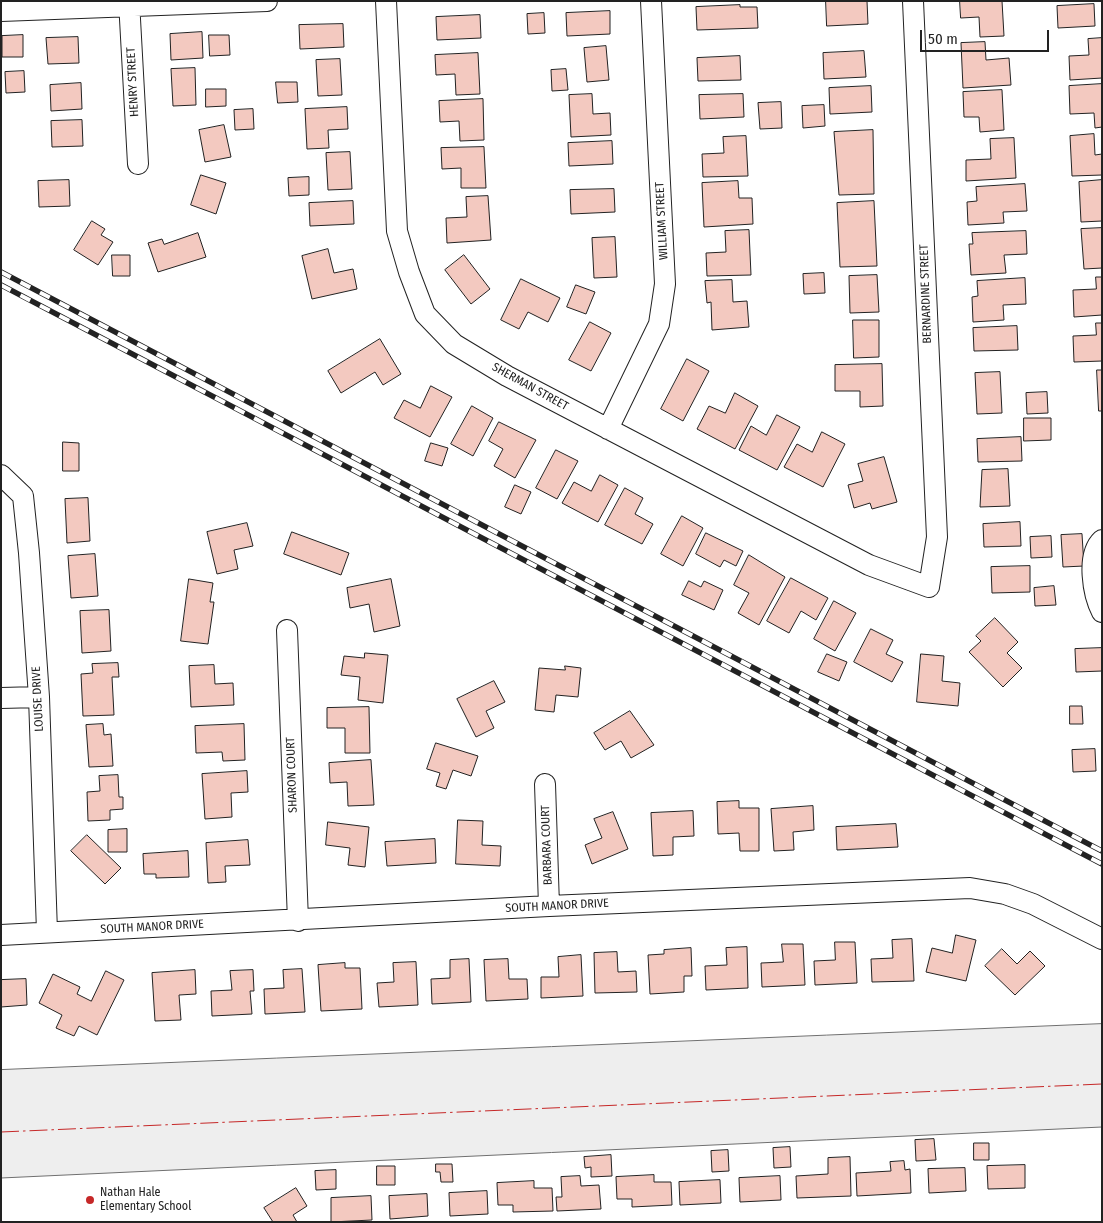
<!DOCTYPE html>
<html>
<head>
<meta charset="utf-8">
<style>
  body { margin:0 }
  #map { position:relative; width:1103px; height:1223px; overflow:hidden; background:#fff; font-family:"Fira Sans Condensed",sans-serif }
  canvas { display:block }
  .frame { position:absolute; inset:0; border:2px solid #222; pointer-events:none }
  .scale { position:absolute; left:920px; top:30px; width:129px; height:22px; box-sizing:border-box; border:2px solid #222; border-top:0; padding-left:6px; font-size:15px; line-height:18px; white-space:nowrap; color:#222; -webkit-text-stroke:4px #fff; paint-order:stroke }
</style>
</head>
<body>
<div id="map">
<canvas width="1103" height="1223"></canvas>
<div class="frame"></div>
<div class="scale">50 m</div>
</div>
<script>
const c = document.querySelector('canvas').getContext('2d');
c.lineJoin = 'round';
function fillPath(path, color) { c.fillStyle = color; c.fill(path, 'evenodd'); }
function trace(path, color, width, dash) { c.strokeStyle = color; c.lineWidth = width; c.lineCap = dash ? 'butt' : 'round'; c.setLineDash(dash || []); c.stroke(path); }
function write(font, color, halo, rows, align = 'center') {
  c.font = font + ' "Fira Sans Condensed",sans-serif'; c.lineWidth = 4; c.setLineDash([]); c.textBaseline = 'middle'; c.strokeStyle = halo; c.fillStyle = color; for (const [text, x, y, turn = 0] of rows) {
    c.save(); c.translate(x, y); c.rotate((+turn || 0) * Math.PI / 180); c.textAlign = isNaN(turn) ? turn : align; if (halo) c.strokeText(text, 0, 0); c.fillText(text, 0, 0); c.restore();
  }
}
const green = new Path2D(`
  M1102,1024v103l-1101,51v-108z`);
fillPath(green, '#eee');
trace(green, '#6f6f6f', 1);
const building = new Path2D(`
  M826,1h41l1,23 -41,2z
  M960,1h42l2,35 -24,1 -1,-20 -18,1z
  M1094,4l1,22 -37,2 -1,-22z
  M740,5v2h17l1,21 -61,2 -1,-23z
  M610,11v23l-43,2 -1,-23z
  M544,13l1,20 -17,1 -1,-20z
  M480,15l1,23 -44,2 -1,-23z
  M343,24l1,23 -44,2 -1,-24z
  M202,32l1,26 -32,2 -1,-26z
  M23,35v22h-21v-21z
  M209,35h20l1,20 -20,1z
  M78,37l1,26 -31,1 -2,-26z
  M1102,38v40l-32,2 -1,-24 20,-1 -1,-16z
  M985,42l1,18 23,-2 2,27 -48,3 -2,-45z
  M606,46l3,34 -22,2 -3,-34z
  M864,51l2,26 -42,2 -1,-26z
  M478,53l2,41 -24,1 -1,-21 -19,1 -1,-20z
  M740,56l1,24 -43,1 -1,-23z
  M340,59l2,36 -24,1 -2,-36z
  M195,68l1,37 -23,1 -2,-37z
  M566,69l2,21 -16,1 -1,-21z
  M24,71l1,21 -19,1 -1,-21z
  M276,82h21l1,20 -20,1z
  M81,83l1,26 -31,2 -1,-26z
  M1102,84v43l-7,1 -1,-15 -24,1 -1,-28z
  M871,86l1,26 -42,2 -1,-26z
  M206,89h20v17l-20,1z
  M1002,90l2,40 -24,2 -1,-15h-15l-1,-25z
  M592,94l1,20 17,-1 1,22 -40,2 -2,-42z
  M743,94l1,23 -44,2 -1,-24z
  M483,99l1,41 -24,1 -1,-20 -19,1 -1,-21z
  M781,102l1,26 -22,1 -2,-26z
  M824,105l1,21 -22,2 -1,-22z
  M347,107l1,22 -20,1 1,18 -22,1 -2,-40z
  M253,109l1,20 -19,1 -1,-20z
  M82,120l1,26 -31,1 -1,-26z
  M224,125l7,32 -26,5 -6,-32z
  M873,130l1,64 -35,1 -5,-63z
  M1094,134l1,21 7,-1v21l-30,1 -2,-40z
  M746,136l2,40 -45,1 -1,-23 22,-1 -1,-16z
  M1014,138l2,40 -50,3v-21l25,-1 -1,-20z
  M612,141l1,23 -44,2 -1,-23z
  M484,147l2,41h-25v-20l-19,1 -1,-21z
  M350,152l2,37 -24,1 -2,-37z
  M201,175l25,8 -10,31 -25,-9z
  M309,177v18l-20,1 -1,-18z
  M69,180l1,26 -31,1 -1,-26z
  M1102,180v41l-21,1 -2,-40z
  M738,181l1,17h13l1,26 -49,3 -2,-44z
  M1025,184l2,27 -24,1 1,11 -36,2 -1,-23 10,-1 -1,-14z
  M614,189l1,23 -44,2 -1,-24z
  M488,196l3,44 -44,3 -1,-25 21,-1 -1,-20z
  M353,201l1,23 -44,2 -1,-23z
  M874,201l3,65 -37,1 -3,-64z
  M92,221l13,8 -4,6 12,7 -15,23 -24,-15z
  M1102,228v40l-18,1 -3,-40z
  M749,230l2,45 -44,1 -1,-23 20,-1 -1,-21z
  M1026,231l1,23 -23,1 2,18 -35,2 -2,-31h4l-1,-11z
  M198,233l8,24 -48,15 -10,-29 14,-4 2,5z
  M615,237l2,40 -23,1 -2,-40z
  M328,249l6,24 19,-4 4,20 -45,10 -10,-43z
  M112,255h18v21h-17z
  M464,255l26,34 -19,15 -26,-34z
  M824,273l1,20 -21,1 -1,-20z
  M877,275l2,37 -29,1 -1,-37z
  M1096,277h6v38l-28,2 -1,-27 23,-1z
  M1025,278l1,26 -23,1 1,15 -31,2 -1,-25 6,-1 -1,-15z
  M521,279l39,19 -12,24 -20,-10 -9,17 -18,-9z
  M732,280l1,22 14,-1 2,26 -37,3 -1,-28 -4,1 -2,-22z
  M576,285l19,7 -9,22 -19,-7z
  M853,320h26v37l-25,1z
  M590,322l21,11 -20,38 -22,-11z
  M1096,323h6v38l-28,1 -1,-26 23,-1z
  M1017,326l1,24 -44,1 -1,-23z
  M380,339l21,35 -18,11 -8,-13 -34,21 -13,-22z
  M687,359l22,12 -26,50 -22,-12z
  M882,364l1,42 -23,1v-16h-25v-26z
  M1097,370h5v41h-3z
  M1000,372l2,41 -25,1 -2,-41z
  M431,386l21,11 -22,40 -36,-19 10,-18 16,8z
  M1047,392l1,21 -21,1 -1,-21z
  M735,393l23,13 -23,43 -38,-20 12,-23 16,7z
  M472,406l21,12 -20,38 -22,-12z
  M777,415l23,12 -23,43 -38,-20 12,-24 15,9z
  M1024,418h27v22l-27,1z
  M499,422l37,18 -21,38 -21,-12 9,-17 -14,-8z
  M822,432l23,12 -22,43 -39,-20 13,-23 15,8z
  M1021,437l1,24 -44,1 -1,-23z
  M63,442l16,1v28h-16z
  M431,443l17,5 -6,18 -17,-5z
  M556,450l22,11 -21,38 -21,-11z
  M884,457l13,45 -25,7 -2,-6 -16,5 -6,-23 15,-4 -5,-17z
  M1008,469l2,37 -30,1 2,-37z
  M600,475l18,10 -20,37 -36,-19 12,-21 17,9z
  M515,485l16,7 -10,22 -16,-7z
  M625,488l18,10 -8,16 18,10 -11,20 -37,-19z
  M88,498l2,43 -23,2 -2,-44z
  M682,516l21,12 -20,38 -22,-12z
  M1020,522l1,24 -37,1 -1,-23z
  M247,523l6,23 -19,4 4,19 -21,5 -10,-42z
  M292,532l57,21 -8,22 -57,-21z
  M706,533l37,18 -7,15 -12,-6 -4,7 -24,-13z
  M1082,534l2,32 -21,1 -2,-32z
  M1051,536l1,21 -21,1 -1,-21z
  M95,554l3,42 -27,2 -3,-42z
  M749,555l36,22 -26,48 -21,-12 11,-20 -15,-8z
  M1030,566v26l-38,1 -1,-26z
  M791,578l37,20 -12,22 -15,-9 -12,22 -22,-12z
  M189,579l24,4 -3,19h4l-6,42 -27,-3z
  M391,579l9,47 -26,6 -5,-28 -19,4 -3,-20z
  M689,581l12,6 3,-6 19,9 -9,20 -32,-15z
  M1054,586l2,19 -21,1 -1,-18z
  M834,601l22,12 -21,38 -21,-12z
  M109,610l2,41 -29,2 -2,-42z
  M995,618l23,24 -11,11 15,15 -19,19 -34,-35 12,-11 -5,-5z
  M871,629l22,11 -7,14 17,8 -11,20 -38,-20z
  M1102,648v23l-26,1 -1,-23z
  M365,653l23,2 -5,48 -25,-3 2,-23 -19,-2 3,-19 20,2z
  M827,654l20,8 -8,19 -21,-9z
  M921,654l23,2 -2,25 18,2 -2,23 -41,-4z
  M118,663l1,14h-7l2,38 -31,1 -2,-42 12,-1 -1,-9z
  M214,665l1,19 18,-1 1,22 -43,2 -2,-41z
  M565,666l16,2 -3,29 -22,-2 -2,17 -19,-2 4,-42 26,2z
  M494,681l11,21 -19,9 8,17 -18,9 -19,-38z
  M1070,706h12l1,18h-13z
  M369,707l1,46h-25v-25h-18v-20z
  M630,711l24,34 -23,13 -10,-17 -16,9 -11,-17z
  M103,724l1,11 7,-1 2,32 -24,1 -3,-42z
  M244,724l1,36 -22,1 -1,-9 -26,1 -1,-27z
  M436,743l42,13 -7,20 -18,-6 -7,19 -10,-3 4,-13 -13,-4z
  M1095,749l1,22 -23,1 -1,-22z
  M371,760l3,45 -26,1 -1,-24 -17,1 -1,-20z
  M247,771l1,21 -17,1 1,24 -27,2 -3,-45z
  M118,775l1,22h4v12l-13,1v10l-22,1 -1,-29 13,-1 -1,-15z
  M739,801v7h20v43h-19l-1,-18 -21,1 -1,-32z
  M813,806l1,24 -21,2 1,18 -20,1 -3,-42z
  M693,811l1,25 -21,1v18l-20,1 -2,-43z
  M613,812l15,37 -36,15 -7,-19 17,-7 -8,-19z
  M458,820l25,1 -1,24 19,1 -1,20 -44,-2z
  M328,822l41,5 -4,40 -17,-2 2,-17 -24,-3z
  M896,824l2,23 -61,3 -1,-23z
  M127,829v23h-19v-22z
  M87,835l34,33 -16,16 -34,-33z
  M435,839l1,24 -49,3 -2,-24z
  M248,840l2,25 -25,1 1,16 -18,1 -2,-40z
  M188,851l1,26 -33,1v-4h-12l-1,-20z
  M956,935l20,5 -10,41 -40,-9 6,-24 20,5z
  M912,939l2,42 -42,1 -1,-23 22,-1 -1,-18z
  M835,942h20l2,41 -42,2 -1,-24 21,-1z
  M782,944h21l2,41 -43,2 -1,-24 22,-1z
  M747,947l1,41 -42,2 -1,-24 22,-1 -1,-17z
  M691,948l1,28h-8v16l-34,2 -2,-39 16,-1v-4z
  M1002,949l15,15 13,-13 15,15 -30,29 -30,-29z
  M617,952l1,20 18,-1 1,21 -42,1 -1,-40z
  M581,955l2,41 -42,2v-21h18l-1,-20z
  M469,959l2,43 -39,2 -1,-25 19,-1v-18z
  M508,959l1,20h18l1,20 -42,2 -2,-41z
  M416,962l2,43 -39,2 -2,-24 17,-1 -1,-19z
  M345,963v5h15l2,41 -41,2 -3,-46z
  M302,969l3,43 -40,2 -1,-25 20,-1 -1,-18z
  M195,970l1,24 -17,1 2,25 -26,1 -3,-48z
  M253,970l1,21h-4l2,23 -40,2 -1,-25 21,-1 -2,-19z
  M106,971l18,9 -27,55 -18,-9 -5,10 -18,-8 6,-13 -23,-12 14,-29 27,13 -3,7 14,7z
  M26,979l1,26 -26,2v-27z
  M934,1139l2,21 -20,1 -1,-21z
  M974,1143h15v17h-15z
  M790,1147l1,20 -17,1 -1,-20z
  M728,1150l1,21 -17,1 -1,-21z
  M611,1155l1,21 -21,1v-10l-6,1 -1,-11z
  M850,1157l1,39 -54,2 -1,-22 32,-2v-16z
  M904,1161l1,9 5,-1 1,24 -54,3 -1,-23 35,-2 -1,-9z
  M436,1164h16l1,18h-12l-1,-10h-4z
  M1025,1165v23l-37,1 -1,-23z
  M377,1166h18v19h-18z
  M965,1168l1,23 -37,2 -1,-24z
  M336,1170v19l-20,1 -1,-19z
  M654,1175v7h17l1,23 -40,2v-8h-15l-1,-22z
  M580,1176l1,10 18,-1 2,24 -44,2 -1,-14h6l-1,-20z
  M780,1176l1,24 -41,2 -1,-24z
  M720,1180l1,23 -41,2 -1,-23z
  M534,1181v7h18l1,23 -40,1v-7h-15l-1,-22z
  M296,1188l11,18 -14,9 4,7h-24l-9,-14z
  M487,1191l1,23 -38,2 -1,-23z
  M427,1194l1,22 -38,3 -1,-23z
  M371,1196l1,24 -41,2v-24z`);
fillPath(building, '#f3c9c0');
trace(building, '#222', 1);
const minor = new Path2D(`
  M129,1l9,163
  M386,1l11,230 12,41 16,42 29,30 53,32 362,189 60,22 8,-50 -24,-536
  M1,11l266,-10
  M608,429l51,-105 6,-40 -14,-283
  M1,475l22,21 6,57 10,144 8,235
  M1102,540c-16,15 -9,55 0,72
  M287,630l11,291
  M1,698l38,-1
  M545,784l4,122
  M1,935l548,-29 421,-18 35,6 28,10 69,35`);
trace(minor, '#222', 22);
trace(minor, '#fff', 20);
const rail = new Path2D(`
  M1,272l1101,579
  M1,285l1101,579`);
trace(rail, '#222', 5.5);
trace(rail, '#fff', 4, [11]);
trace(new Path2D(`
  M1,1132l1101,-48`), '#c62828', 1, [18, 4, 2.5, 4]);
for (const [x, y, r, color] of [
  [90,1200,5,"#c62828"]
]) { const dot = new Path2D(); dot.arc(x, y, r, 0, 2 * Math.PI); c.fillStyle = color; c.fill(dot); trace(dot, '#fff', 2); }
write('12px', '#222', '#fff', [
  ["HENRY STREET",133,82,-93],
  ["WILLIAM STREET",662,221,-93],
  ["BERNARDINE STREET",926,294,-92],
  ["SHERMAN STREET",530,387,29],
  ["LOUISE DRIVE",38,699,-93],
  ["SHARON COURT",292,775,-92],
  ["BARBARA COURT",547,845,-92],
  ["SOUTH MANOR DRIVE",557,906,-3],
  ["SOUTH MANOR DRIVE",152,927,-3]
]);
write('12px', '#222', '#fff', [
  ["Nathan Hale",100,1193],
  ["Elementary School",100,1207]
], 'left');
</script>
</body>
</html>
